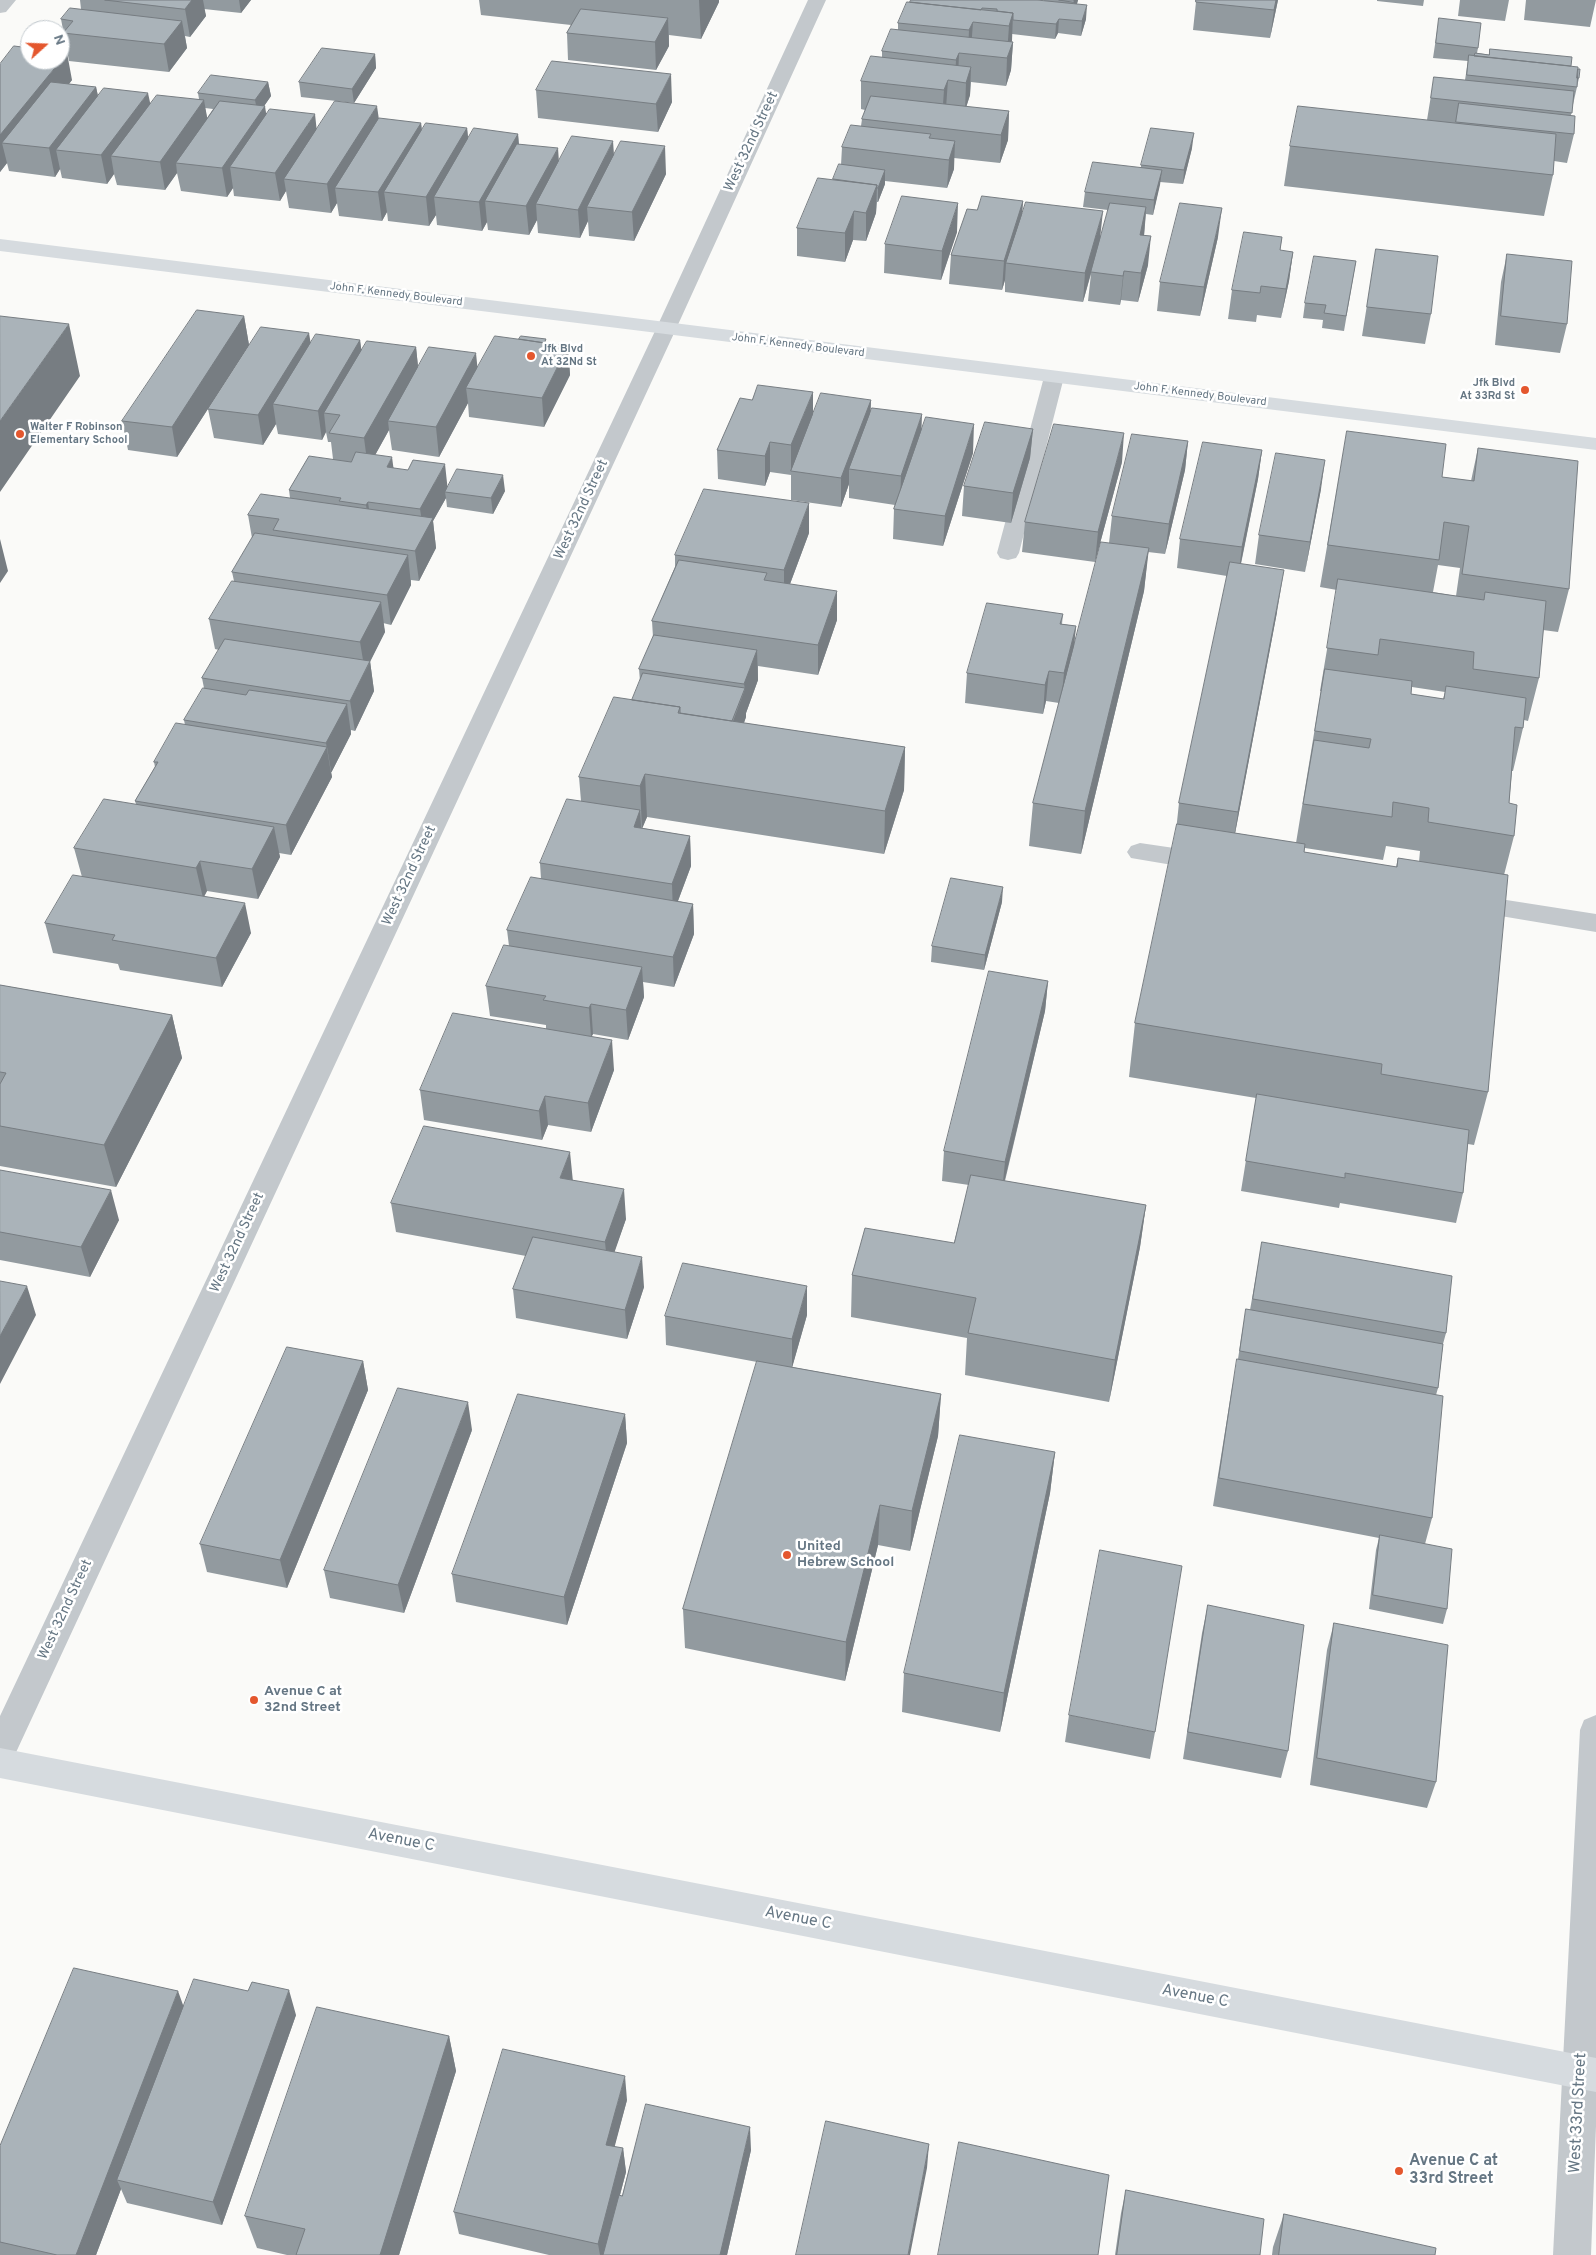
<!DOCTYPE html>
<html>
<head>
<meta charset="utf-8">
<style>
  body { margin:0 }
  #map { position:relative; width:1596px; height:2255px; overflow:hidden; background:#fafaf8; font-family:Overpass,sans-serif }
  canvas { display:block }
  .north { position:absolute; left:20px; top:20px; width:50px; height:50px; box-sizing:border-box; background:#fff; border:1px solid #c1c8cd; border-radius:50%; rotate:70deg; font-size:14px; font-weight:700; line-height:20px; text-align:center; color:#657683 }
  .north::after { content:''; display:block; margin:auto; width:18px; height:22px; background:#e4572e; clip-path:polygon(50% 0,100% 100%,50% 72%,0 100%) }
</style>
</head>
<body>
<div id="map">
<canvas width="1596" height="2255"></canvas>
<div class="north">N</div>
</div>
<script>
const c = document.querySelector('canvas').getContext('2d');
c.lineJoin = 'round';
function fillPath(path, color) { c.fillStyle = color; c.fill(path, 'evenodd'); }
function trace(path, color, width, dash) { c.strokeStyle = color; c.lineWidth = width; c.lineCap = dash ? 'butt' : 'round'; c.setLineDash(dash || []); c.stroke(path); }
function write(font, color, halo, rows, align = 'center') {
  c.font = font + ' Overpass,sans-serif'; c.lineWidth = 5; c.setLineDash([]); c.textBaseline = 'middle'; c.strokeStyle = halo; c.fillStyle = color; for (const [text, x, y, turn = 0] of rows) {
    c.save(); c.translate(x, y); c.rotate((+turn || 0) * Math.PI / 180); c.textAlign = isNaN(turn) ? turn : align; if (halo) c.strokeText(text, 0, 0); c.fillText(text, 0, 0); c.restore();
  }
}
fillPath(new Path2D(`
  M1054,371l7,2 3,4 -45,176 -3,5 -8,2 -8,-2 -3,-5 47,-176 3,-4z
  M1140,843l68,10 9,3 4,6 -4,6 -9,3 -77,-13 -4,-6 4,-6z
  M1468,894l128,20v18l-137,-23 -4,-6 4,-6z`), '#c3c8cc');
fillPath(new Path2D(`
  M0,0h16l-10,12 -6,1z
  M808,0h18l-150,329 -664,1432 -12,5v-50l656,-1387z
  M1596,1715v411l-5,129h-38l27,-525 4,-10z`), '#c3c8cc');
fillPath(new Path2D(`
  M0,1748l1596,310v34l-1596,-314z`), '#d6dbdf');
fillPath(new Path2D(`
  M0,239l1596,199v12l-1596,-199z`), '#d6dbdf');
fillPath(new Path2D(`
  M80,0h171l-10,13 -37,-4 2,7 -16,21 -5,-1 2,12 -18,24 -100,-11 -8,-42 20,-10z
  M479,0h240v2l-18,37 -32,-4v11l-13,24 -88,-10 -1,-27 4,-8 -90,-10z
  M1044,0h34l-1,4 9,15 -5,17 -23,-3 -3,6 -43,-5 -1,8h2l-2,28 -5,16 -35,-4 -1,13 -4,12 43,4 -1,29 -8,23 -46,-5v11l-7,19 -62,-7v3l-7,18h-1l-1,11 -10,28 -13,-1 -8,22 -48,-6v-28l36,-49 8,-14 1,-18 19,-21 1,-7 3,-9 -4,-1v-28l21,-24v-6l16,-21v-7l12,-21 134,-1z
  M1278,0l-8,38 -77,-8 3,-28z
  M1377,0h47l-1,6 -46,-5z
  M1460,0h49l-4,21 -47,-5z
  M1526,0h70l-6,27 -66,-7z
  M1439,18l39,30 -1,5 94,13 8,12 -7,31 -1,6 3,19 -7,29 -13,-2 -1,14 -9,41 -260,-30 6,-40 137,-26 7,-43 31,3 3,-19 -35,-3z
  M375,54l1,14 -22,35 -53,-6 -2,-15z
  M0,64l72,16 -3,4 27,3 2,9 52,7 49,-4 -1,-6 70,-11 3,14 -7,10 2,8 51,16 62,-11 42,4 1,8 45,-3 1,10 50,-4 1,10 40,17 55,-7 52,20 -32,67 -45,-5 -1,-15 -8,17 -42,-5 -1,-13 -8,15 -41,-5 -1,-8 -5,9 -45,-6 -1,-10 -7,11 -41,-5 -1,-9 -5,9 -43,-5 -2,-13 -6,10 -42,-5 -3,-17 -6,10 -46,-5 -1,-8 -6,9 -46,-6 -4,-18 -12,17 -48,-5 -3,-11 -7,10 -45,-6 -2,-9 -5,8 -46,-6 -2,-8 -7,9zM205,108l8,1 -6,9z
  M536,90l136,12 -14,30 -120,-14z
  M1192,148l-9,36 -23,-2 -7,33 -7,-1 -2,21 4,30 -10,37 -17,-2 -1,5 -32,-4 3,-27 -8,28 -78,-10v-12l-3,10 -53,-6 2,-29 26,-45 46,-9 -1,12 79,23 7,-26 -25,-3 2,-15 56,-24v-3z
  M957,232l-16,48 -57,-7 1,-29z
  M1218,237l-18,79 -43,-5 3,-29z
  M1282,237l-2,14 13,1 -4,29 -8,37 -24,-3 -1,7 -28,-3 4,-29z
  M1376,249l55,65 -6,30 -63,-8z
  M1507,254l60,70 -7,29 -65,-8 6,-63z
  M1356,261l-12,70 -22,-3 1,-8 -20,-2 2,-15z
  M244,316l5,29 -72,112 -49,-7 -6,-29z
  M519,339h27v4l22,3 2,29 -26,52 -75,-10 -1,-14 -29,54 -47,-7 -3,-20 -14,25 19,13 53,20 58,3 -12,23 -46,-7 -1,-9 -13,23 3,27 -17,33 -8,-1v5l-20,40 -8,-2 2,9 -15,29 4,30 -19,40 -4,-1v4l-20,39 1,4 -41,78 -12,-2 1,4 -22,42 -51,-8 -3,6 47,36 -29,54 -102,-17 -2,-6 -65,-11 -8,-30 37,-46 -8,-29 62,-44 -1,-3 20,-34 -1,-5 31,-37 -1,-5 20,-32 -2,-10 17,-28 -4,-1 -6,-30 25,-38 -2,-9 20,-34 -4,-23 42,-17 -1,-8 44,-31 -2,-17h-3l-2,-10 -4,8 -44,-6 -2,-10 -13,21 -49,-7 -6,-29 103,-67 49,-2 1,10 55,-3 2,20 59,1z
  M871,400l-1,13 52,16 51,24 -30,93 -50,-7 1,-30 1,-4 -46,-7v-14l-8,23 -50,-7v-25l-21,-3 -5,14 -47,-7 -1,-29 96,-35z
  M1033,429l-3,29 -19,65 -49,-7 2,-30z
  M1347,431l95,46 29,4 7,-33 91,141 -11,43 -15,-2 -4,48 -11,43 -4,-1 -1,8 -10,43h-1l-3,32 5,33 -10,39 -16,217 -14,53 -6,-1 -5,49 -7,30 -116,-20 -1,5 -98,-17 15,-93 -127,-21 6,-54 41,-192 3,-28 48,-227 -50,-8 3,-29 82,-89 -4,29 -17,85 36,48 -42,221 61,10 25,-152h-1l17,-101 -17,-3zM1438,565l22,3 -4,28 -23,-4zM1412,687l33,5 -2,7 -32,-5zM1386,846l34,5 -1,11 -21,-4 -2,9 -92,-15 1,-4 78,12z
  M1188,441l-3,29 -20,84 -17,-2 -4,39 -63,263 -52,-8 4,-43 26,-100 -13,-2 -3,13 -78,-11 2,-30 96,-59 -1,10 14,2 -2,19 35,-102 3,-27z
  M1122,462l-27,100 -73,-10 3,-30z
  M1321,489l-16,83 -50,-8 4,-29z
  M809,533l-19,51 47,36 -19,55 -60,-9v14l-12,33v4l-2,6 161,24 -1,43 -20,64 -237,-37 -5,11 48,8 1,30 -13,35 15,3 1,30 -20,53 -31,-5 1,15 -16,43 -35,-6 -1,2 22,34 -23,62 -43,-7 -6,15 -118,-20 -4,-30 126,-61v-4l-56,-9 -4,-30 23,-40 -2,-16 34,-51 -1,-16 41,-62 -2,-24 53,-77 8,-19 -1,-12 14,-32 -1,-16 23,-54v-12z
  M1002,902l-18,68 -53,-8 1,-16z
  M1048,981l-3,30 -40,170 141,24 -6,42 -31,155 -144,-27 2,-37 -116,-21 1,-42 102,-32 15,-58 -27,-4 2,-30z
  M0,985l172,30 10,43 -66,129 -116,-21z
  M0,1170l119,50 -29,57 -90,-17z
  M573,1180l53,39 -12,33 30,35 -17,52 -111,-21 -3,-29 13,-33 -130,-24 -5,-29z
  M1262,1242l184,91 -3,11 -5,44 -2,7 -4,123 -7,26 22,65 -4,15 -74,-15 7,-59 3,-12 -166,-32 19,-118 6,-29 3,-20 5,-30 4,1z
  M807,1315l-15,52 149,27 -3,42 -28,115 -32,-6 -33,136 -160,-33 -2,-39 74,-247 -91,-17 -1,-29z
  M363,1361l5,29 -81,198 -80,-16 -7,-28z
  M625,1414l2,29 -60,182 -111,-23 -4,-28z
  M472,1430l-68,183 -74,-15 -6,-28z
  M1055,1452l-5,41 -50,239 -98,-20 2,-39z
  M1208,1605l80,146 -7,27 -98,-19 19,-126z
  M1334,1623l102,159 -9,26 -117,-23 17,-135z
  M1069,1715l86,17 -5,27 -85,-17z
  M183,2006l113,9 -74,210 -95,-22 -6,-14 -25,66h-96v-109z
  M449,2036l7,35 -57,184h-112l-30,-7 -12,-32z
  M627,2100l-13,47 9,1 3,24 -6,23 2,1 129,-46 -24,105h-178l-90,-21 -5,-22z
  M1126,2190l134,65h-145l6,-42z
  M1284,2214l151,41h-163l1,-8z`), '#929a9f');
fillPath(new Path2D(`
  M192,0h11l3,16 -16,21 -5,-28z
  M239,0h12l-10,13z
  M699,0h20v2l-18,37z
  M1074,0h4l-5,16 1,-14z
  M1276,0h2l-8,38 4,-28z
  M1087,5l-1,14 -5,17 1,-15z
  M1013,13l-1,28 -5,13 2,-28z
  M668,18l1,28 -13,24 -1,-28z
  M1059,19l-1,14 -3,6 1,-15z
  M182,21l5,27 -18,24 -5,-28z
  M973,22l-2,28 -3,4 1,-24z
  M1013,42l-2,28 -5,16 1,-28z
  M67,53l5,27 -51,65 -19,-2 5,20 -7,9v-37z
  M959,53l-1,27 -3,1 1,-21z
  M375,54l1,14 -22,35 -2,-14z
  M971,67l-1,28 -5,16 1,-28z
  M671,74l1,28 -14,30 -2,-28z
  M948,80l-2,28 -4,11 2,-29z
  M268,82l3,14 -13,19 -3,-15z
  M96,87l6,28 -46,35 4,19 -5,8 -6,-29z
  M148,93l6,28 -43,35 3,18 -7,10 -6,-29z
  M204,100l5,28 -33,35 1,10 -12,17 -5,-28z
  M265,106l4,28 -39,33 3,21 -6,9 -5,-29z
  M377,106l4,28 -46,54 2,15 -6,10 -4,-29z
  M1009,111l-1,29 -8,23 1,-28z
  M315,114l3,28 -34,37 2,12 -6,10 -5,-28z
  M421,123l3,28 -40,41 3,20 -5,9 -4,-29z
  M467,128l3,28 -36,41 2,18 -7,11 -3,-29z
  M1194,133l-2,15 -9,36 1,-14z
  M518,134l2,28 -35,39 2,21 -5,9 -3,-29z
  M613,141l2,28 -28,38 1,14 -8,17 -2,-28z
  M955,141l-1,28 -7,19 2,-28z
  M665,146l1,28 -32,67 -2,-29z
  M558,148l2,29 -24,27 1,16 -8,15 -3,-29z
  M885,170v14l-7,18v-14z
  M1162,170l-2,15 -7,30 1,-15z
  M877,185l-1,28 -10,28v-28z
  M1023,201l-2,29 -15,33 -1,17 -3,10 2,-29z
  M958,203l-1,29 -16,48 1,-29z
  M1146,207l-2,29 -4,-1z
  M1222,208l-4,29 -18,79 4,-29z
  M854,211l-1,29 -8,22v-29z
  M1103,211l-3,28 -17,63 2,-29z
  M1151,236l-3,29 -10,37 3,-29z
  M1293,252l-4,29 -8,37 5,-29z
  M1124,271l-3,29 -1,5 3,-29z
  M244,316l5,29 -72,112 -5,-30z
  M69,324l11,52 -80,116v-71z
  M309,333l5,30 -41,41 3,20 -13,21 -5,-30z
  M360,340l4,29 -40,44 2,19 -4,8 -4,-29z
  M568,346l2,29 -26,52 -2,-29z
  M416,347l3,29 -31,45 1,9 -21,38 -4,-30z
  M476,353l3,30 -13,5 2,15 -29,54 -3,-30z
  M813,392v30l-22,49v-26z
  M871,400l-1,29 -21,40v15l-8,23v-29z
  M922,414l-1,30 -21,61 1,-29z
  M974,424l-1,29 -30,93 2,-30z
  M1033,429l-3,29 -19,65 2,-30z
  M1124,433l-2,29 -27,100 3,-30z
  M1188,441l-3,29 -20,84 4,-30z
  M770,442v30l-5,14v-30z
  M1262,450l-4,29 -20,98 4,-30z
  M392,457l4,30 -9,-20z
  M1325,460l-4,29 -16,83 5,-30z
  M445,464l3,28h-3l1,6 -13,23 3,27 -17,33 -4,-30 9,-16 -4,-26z
  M503,475l2,16 -12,23 -2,-16z
  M368,502l4,29 -2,4 -4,-30z
  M809,503v30l-25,67v-30z
  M0,539l8,32 -8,12z
  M1149,548l-5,43 -63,263 4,-43z
  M408,555l3,30 -20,40 -4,-30z
  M1284,570l-7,42 -46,243 7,-43z
  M837,591v29l-19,55v-30z
  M381,602l4,30 -20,40 -5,-30z
  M1076,626l-3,30 -12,47 3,-30z
  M757,650l1,30 -12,33v4l-14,37v-30l13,-35 -1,-5z
  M370,661l4,30 -19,40 -5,-30z
  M1049,671l-3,30 -3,13 2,-29z
  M347,704l4,30 -20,39 -5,-30z
  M327,747l5,30 -41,78 -5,-30z
  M905,747l-1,43 -20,64 1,-43z
  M645,774l2,43 -5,12 -2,-43z
  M640,810l2,30 -8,-13z
  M274,827l6,30 -22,42 -6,-30z
  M690,836l1,30 -18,48 -1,-30z
  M200,861l7,30 -4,7 -7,-30z
  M1003,887l-1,15 -18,68 1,-15z
  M245,903l6,30 -29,54 -6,-29z
  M693,904l1,30 -20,53 -1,-30z
  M642,967l2,30 -16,43 -2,-30z
  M1048,981l-3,30 -43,180 3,-29z
  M591,1004l2,30 -2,3 -2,-29z
  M172,1015l10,43 -66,129 -12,-42z
  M612,1040l2,30 -23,62 -3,-29z
  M545,1096l3,29 -6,15 -3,-29z
  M570,1152l3,30 -13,-4z
  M624,1189l2,30 -18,52 -3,-29z
  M111,1190l8,30 -29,57 -9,-30z
  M1146,1205l-6,42 -31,155 6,-42z
  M642,1257l2,30 -17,52 -2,-29z
  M27,1286l9,29 -36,69v-48z
  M807,1286v29l-15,53v-29z
  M363,1361l5,29 -81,198 -7,-28z
  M941,1394l-3,42 -28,115 2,-40z
  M468,1402l4,28 -68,183 -6,-28z
  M625,1414l2,29 -60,182 -3,-28z
  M1055,1452l-5,41 -50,239 4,-39z
  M880,1505l-2,40 -33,136 1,-39z
  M289,1990l7,25 -74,210 -9,-23z
  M178,1991l9,25 -70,164 4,9 -25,66h-20z
  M449,2036l7,35 -57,184h-19z
  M625,2076l2,24 -18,68 -3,-23z
  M750,2127l1,23 -24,105h-7z
  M929,2144l-2,24 -17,87h-2z
  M623,2148l3,24 -22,83h-4l-2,-11z`), '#777d82');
const building = new Path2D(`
  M105,0h87l-7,9z
  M911,0h126l50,5 -5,16 -23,-2 -3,5 -43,-4v-7l-16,-2v-2l-15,-1 -1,2 -71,-8z
  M1059,0h15v2z
  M1196,0h80l-2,10 -78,-8z
  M907,2l106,11 -4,13 -36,-4 -4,8 -71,-7z
  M70,8l112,13 -18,23 -101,-11 10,-12 -12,-2z
  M581,9l87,9 -13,24 -88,-9z
  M1439,18l42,5 -3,25 -42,-5z
  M891,29l122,13 -6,16 -48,-5 -3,7 -74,-9z
  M14,46l16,2v12h30v-8l7,1 -67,82v-71z
  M322,48l53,6 -23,35 -53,-7z
  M1490,49l82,8 -1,9 -97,-10 1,-3 14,2z
  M1469,55l109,12 -1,20 -110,-12z
  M871,56l100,11 -5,16 -18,-3 -4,10 -83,-9z
  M552,61l119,13 -15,30 -120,-14z
  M1578,69h2l-1,9h-2z
  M211,75l57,7 -13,18 -57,-7z
  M1434,77l140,14 -2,22 -141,-15z
  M51,82l45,5 -47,61 -47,-5z
  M104,88l44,5 -47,62 -45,-5z
  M157,95l47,5 -44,62 -49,-6z
  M871,96l138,15 -8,24 -139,-16z
  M220,101l45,5 -43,62 -46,-5z
  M335,101l42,5 -50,78 -43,-5z
  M1459,103l116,13 -1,18 -118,-12z
  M1298,106l258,28 -3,41 -263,-29z
  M270,109l45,5 -40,59 -45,-6z
  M379,118l42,5 -43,69 -43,-4z
  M426,123l41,5 -41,69 -42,-5z
  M851,125l80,9 -2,4 26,3 -6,19 -107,-13z
  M474,128l44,6 -39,68 -45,-5z
  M1151,128l43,5 -10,37 -43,-5z
  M572,136l41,5 -35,69 -42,-6z
  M621,141l44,5 -33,66 -45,-5z
  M517,144l41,4 -32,58 -41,-5z
  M1093,162l69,8 -8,30 -69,-8z
  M839,164l46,6 -7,18h-1v-3l-44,-6z
  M818,178l59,7 -11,28 -12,-2 -9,22 -48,-5z
  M902,196l56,7 -16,48 -57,-7z
  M982,196l41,5 -19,60 -53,-6 16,-46 10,1z
  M1026,202l77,9 -18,62 -79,-10z
  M1110,203l36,4 -6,28 11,1 -10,37 -17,-2 -1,5 -32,-4z
  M1180,203l42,5 -18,79 -44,-5z
  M1244,232l38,5 -2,13 13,2 -7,37 -25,-3 -1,7 -28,-3z
  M1376,249l62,7 -7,58 -64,-7z
  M1507,254l65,7 -5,63 -66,-8z
  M1314,256l42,5 -10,55 -22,-3 2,-8 -21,-2z
  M197,310l47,6 -72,111 -50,-6z
  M0,316l69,8 -69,97z
  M261,327l48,6 -51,82 -50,-6z
  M316,334l44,6 -42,71 -45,-7z
  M495,336l73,10 -26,52 -76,-10z
  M521,336l25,3 -2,4 -25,-4z
  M367,341l49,6 -52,91 -35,-5 11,-18 -16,-2z
  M429,347l47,6 -40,74 -48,-6z
  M758,385l55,7 -22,53 -21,-3 -5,14 -48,-6 23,-52 12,2z
  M821,393l50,7 -30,78 -50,-7z
  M872,408l50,6 -21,62 -52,-7z
  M926,417l48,7 -29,92 -51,-7z
  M985,422l48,7 -20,64 -49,-7z
  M1054,424l70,9 -26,99 -73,-10z
  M1347,431l99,13 -4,33 32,4 4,-33 100,13 -9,128 -107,-15 7,-48 -25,-4 -5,38 -111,-15z
  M1132,434l56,7 -19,83 -57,-8z
  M1203,442l59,8 -20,97 -62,-8z
  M356,452l36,5 -5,10 21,3 5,-10 32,4 -25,45 -52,-7 -2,3 -27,-4 2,-3 -52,-8 20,-34 42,6z
  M1276,453l49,7 -15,82 -51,-7z
  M457,469l46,6 -12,23 -46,-6z
  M704,489l105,14 -25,67 -109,-15z
  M261,494l172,24 -18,33 -142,-21 6,-11 -31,-4z
  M255,533l153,22 -21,40 -155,-23z
  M1101,542l48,6 -64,263 -52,-8z
  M679,560l88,13 -3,7 73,11 -19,54 -166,-24z
  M1230,562l54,8 -46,242 -59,-9z
  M1338,579l146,21 1,-8 61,9 -7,77 -66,-9 1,-17 -94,-13 -2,16 -51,-7z
  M232,581l149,21 -21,40 -151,-23z
  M987,603l76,11 -3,10 16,2 -12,47 -15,-2 -4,14 -78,-12z
  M654,635l103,15 -13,34 -105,-15z
  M225,639l145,22 -20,40 -148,-23z
  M1325,669l87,12 -1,13 33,5 2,-13 80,12 -3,30 -8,-1 -6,76 8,2 -3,31 -86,-14 1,-14 -36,-6 -1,15 -89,-13 11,-64 55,8 2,-9 -56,-8z
  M643,673l102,15 -13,33 -52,-8v-6l-48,-7z
  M203,688l43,7 3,-5 98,14 -21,39 -142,-23z
  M614,697l66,10 -2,6 227,34 -20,64 -240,-37 -5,12 -61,-9z
  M176,723l151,24 -41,78 -151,-24 23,-39h-4z
  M104,799l170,28 -22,42 -52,-8 -4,7 -122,-20z
  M567,799l73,11 -6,17 56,9 -18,48 -132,-21z
  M1177,824l128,20 -1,8 93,15 1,-9 110,17 -20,217 -107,-18 1,-10 -247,-41z
  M73,875l172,28 -29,55 -104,-18 3,-5 -70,-12z
  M531,877l162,27 -20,53 -166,-27z
  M951,878l52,9 -18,68 -53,-9z
  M504,945l138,22 -16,43 -35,-6 -2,4 -46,-8 3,-4 -60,-10z
  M989,971l59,10 -43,181 -61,-11z
  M0,985l172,30 -68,130 -104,-19v-42l6,-11 -6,-1z
  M453,1013l159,27 -24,63 -43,-7 -6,15 -119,-21z
  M1257,1094l212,36 -6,63 -118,-20v5l-99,-17z
  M424,1126l146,26 -10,26 64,11 -19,53 -214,-39z
  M0,1170l111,20 -30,57 -81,-15z
  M971,1175l175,30 -31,155 -147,-27 8,-35 -124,-23 13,-47 89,15z
  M533,1237l109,20 -17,53 -112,-21z
  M1262,1242l190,34 -6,57 -193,-34z
  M683,1263l124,23 -15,53 -127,-23z
  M0,1281l27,5 -27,50z
  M1246,1309l197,35 -5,44 -198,-37z
  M287,1347l76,14 -83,199 -80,-16z
  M1237,1359l206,37 -11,122 -213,-40z
  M757,1361l184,33 -29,117 -32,-6 -34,137 -163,-33z
  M398,1388l70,14 -70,183 -74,-15z
  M518,1394l107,20 -61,183 -112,-23z
  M960,1435l95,17 -51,241 -100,-20z
  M1380,1535l72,14 -5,60 -74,-14z
  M1100,1550l82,16 -27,166 -86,-17z
  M1208,1605l96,20 -16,126 -100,-19z
  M1334,1623l114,22 -12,137 -119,-24z
  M74,1968l104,23 -102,264h-19l-57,-13v-96z
  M194,1979l54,12 4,-9 37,8 -76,212 -96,-22z
  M317,2007l132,29 -69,219h-84l9,-26 -60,-13z
  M503,2049l122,27 -19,69 17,3 -25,96 -144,-32z
  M646,2104l104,23 -30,128h-117l16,-60 3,1z
  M826,2121l103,23 -21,111h-112z
  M959,2142l150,33 -11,80h-160z
  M1126,2190l138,29 -4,36h-143z
  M1284,2214l152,34 -1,7h-156z`);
fillPath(building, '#aab3b9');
trace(building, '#777d82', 1);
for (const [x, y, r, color] of [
  [531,356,5,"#e4572e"],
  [1525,390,5,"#e4572e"],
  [20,434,5,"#e4572e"],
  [787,1555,5,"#e4572e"],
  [254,1700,5,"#e4572e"],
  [1399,2171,5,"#e4572e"]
]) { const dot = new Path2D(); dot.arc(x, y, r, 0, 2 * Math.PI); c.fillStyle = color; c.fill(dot); trace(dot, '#fff', 2); }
write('11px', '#657683', '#fff', [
  ["John F. Kennedy Boulevard",396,295,7],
  ["John F. Kennedy Boulevard",798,346,7],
  ["John F. Kennedy Boulevard",1200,395,7]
]);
write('bold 11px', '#657683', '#fff', [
  ["Jfk Blvd",541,350],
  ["At 32Nd St",541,363],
  ["Jfk Blvd",1515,384,"right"],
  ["At 33Rd St",1515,397,"right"],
  ["Walter F Robinson",30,428],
  ["Elementary School",30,441]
], 'left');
write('14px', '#657683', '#fff', [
  ["West 32nd Street",752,142,-65],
  ["West 32nd Street",582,510,-65],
  ["West 32nd Street",410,876,-65],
  ["West 32nd Street",238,1243,-65],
  ["West 32nd Street",66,1610,-65]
]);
write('bold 14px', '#657683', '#fff', [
  ["United",797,1547],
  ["Hebrew School",797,1563],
  ["Avenue C at",264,1692],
  ["32nd Street",264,1708]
], 'left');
write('16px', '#657683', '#fff', [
  ["Avenue C",401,1841,11],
  ["Avenue C",798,1919,11],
  ["Avenue C",1195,1997,11],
  ["West 33rd Street",1579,2113,-87]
]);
write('bold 16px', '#657683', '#fff', [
  ["Avenue C at",1409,2162],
  ["33rd Street",1409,2180]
], 'left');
</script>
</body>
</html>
